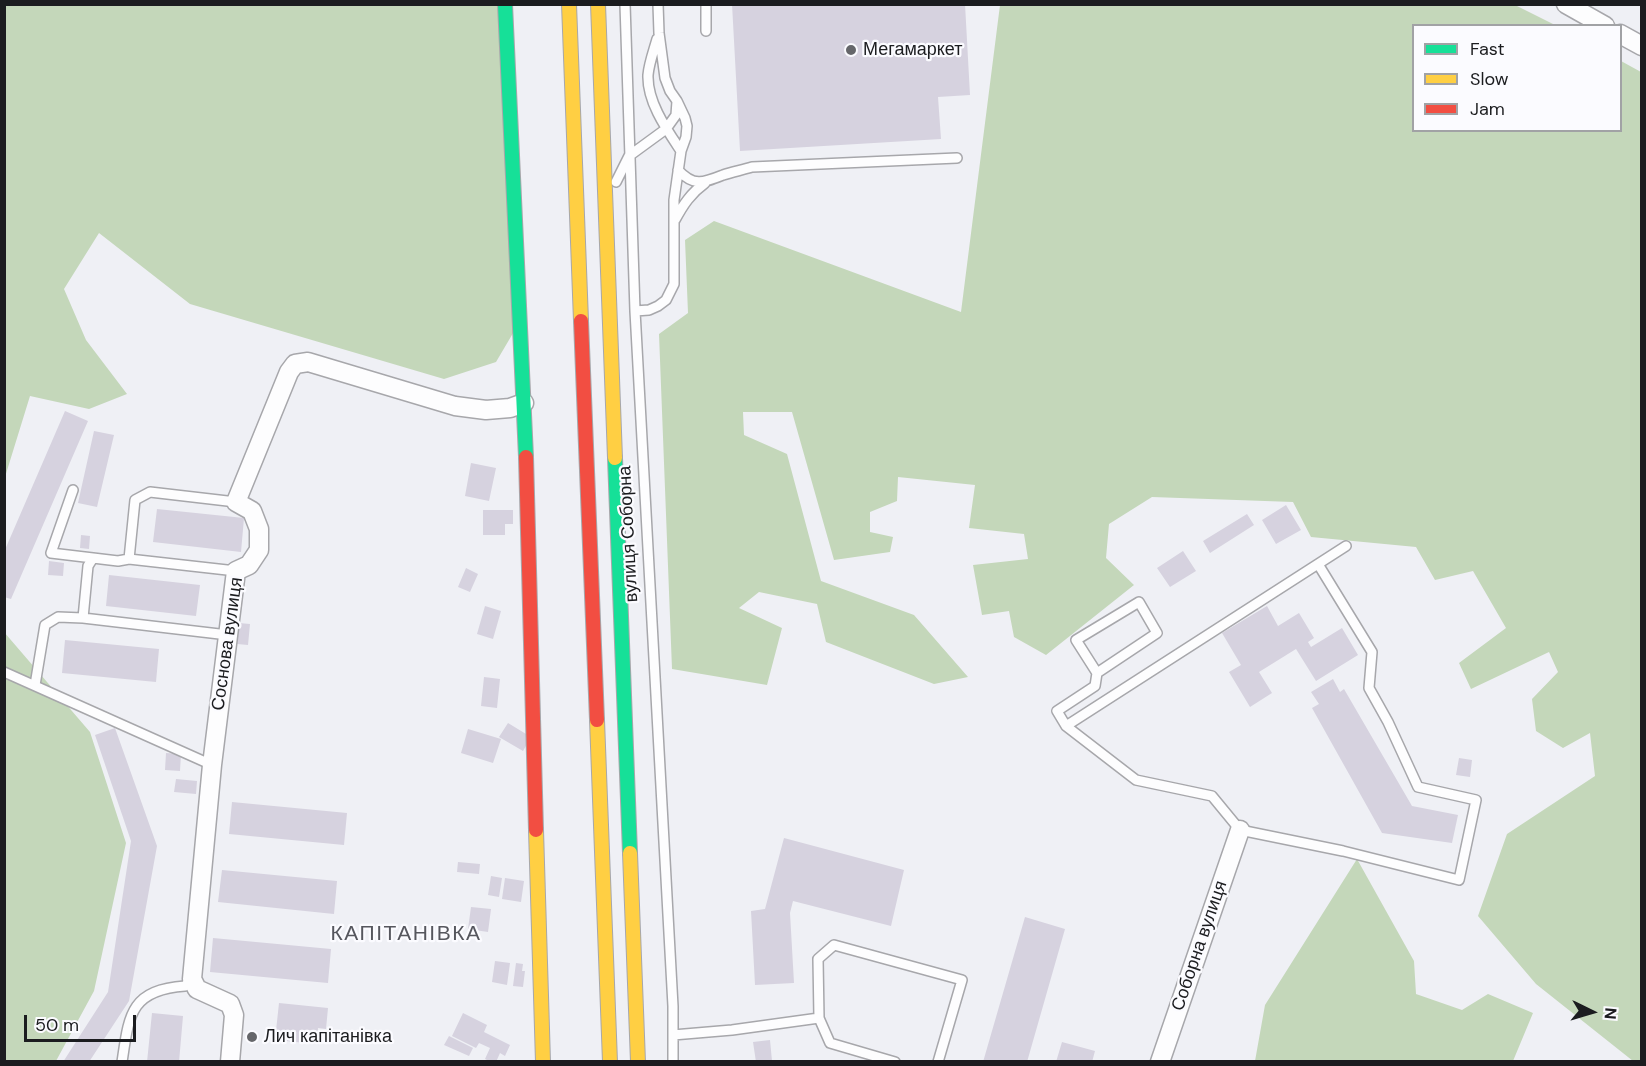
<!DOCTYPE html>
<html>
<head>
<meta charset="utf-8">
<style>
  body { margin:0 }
  #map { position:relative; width:1646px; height:1066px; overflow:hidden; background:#eff0f5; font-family:"DM Sans",sans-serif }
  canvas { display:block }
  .frame { position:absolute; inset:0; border:6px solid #1b1c1f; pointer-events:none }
  .legend { position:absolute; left:1412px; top:24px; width:210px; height:108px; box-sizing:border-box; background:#fbfbff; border:2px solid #a1a2a5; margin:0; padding:8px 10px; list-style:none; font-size:18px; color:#1b1c1f }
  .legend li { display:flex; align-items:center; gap:12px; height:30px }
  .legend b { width:30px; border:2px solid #a1a2a5 }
  .north { position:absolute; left:1562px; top:982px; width:60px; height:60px; -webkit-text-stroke:4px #fbfbff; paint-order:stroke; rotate:95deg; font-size:16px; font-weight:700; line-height:24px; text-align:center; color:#1b1c1f }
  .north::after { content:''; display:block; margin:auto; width:21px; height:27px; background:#1b1c1f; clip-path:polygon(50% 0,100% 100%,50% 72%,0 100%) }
  .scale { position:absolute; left:24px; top:1015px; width:112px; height:27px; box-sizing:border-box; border:3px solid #1b1c1f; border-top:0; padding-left:8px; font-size:18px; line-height:21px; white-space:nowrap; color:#1b1c1f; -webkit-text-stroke:4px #fbfbff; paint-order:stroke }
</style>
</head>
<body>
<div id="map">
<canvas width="1646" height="1066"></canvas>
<div class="frame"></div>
<ul class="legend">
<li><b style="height:8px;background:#16e098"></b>Fast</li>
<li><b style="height:8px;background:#ffcf43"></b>Slow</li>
<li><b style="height:8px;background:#f24e42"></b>Jam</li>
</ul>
<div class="north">N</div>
<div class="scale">50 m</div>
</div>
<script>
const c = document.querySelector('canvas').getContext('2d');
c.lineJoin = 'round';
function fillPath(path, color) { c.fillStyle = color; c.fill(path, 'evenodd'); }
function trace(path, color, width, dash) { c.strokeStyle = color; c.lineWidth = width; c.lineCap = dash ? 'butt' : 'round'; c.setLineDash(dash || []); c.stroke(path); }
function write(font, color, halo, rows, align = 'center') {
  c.font = font + ' "DM Sans",sans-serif'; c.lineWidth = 4.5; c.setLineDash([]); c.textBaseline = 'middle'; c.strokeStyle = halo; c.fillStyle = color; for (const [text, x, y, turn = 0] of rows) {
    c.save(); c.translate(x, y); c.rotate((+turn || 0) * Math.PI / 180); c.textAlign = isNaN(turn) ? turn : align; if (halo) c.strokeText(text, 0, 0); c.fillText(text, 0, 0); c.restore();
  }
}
fillPath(new Path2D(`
  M5,5h495l19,318 -23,39 -52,17 -254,-75 -91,-71 -35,56 22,51 41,54 -38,15 -59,-13 -25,81z
  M1515,5l40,20 -141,1v104h206l1,-69 20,11v989h-8l-97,-77 -58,-68 29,-82 88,-58 -5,-43 -27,15 -27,-17 -4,-32 26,-27 -9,-20 -78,37 -12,-26 47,-35 -33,-57 -38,9 -19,-33 -105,-10 -18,-35 -141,-5 -43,27 -3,34 28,27 -88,70 -32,-18 -5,-26 -27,4 -9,-50 55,-6 -4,-25 -55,-6 6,-43 -77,-8 -1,24 -27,11v20l23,5 -3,15 -56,8 -42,-148h-49l1,23 43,19 34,127 93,34 54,62 -34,7 -108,-42 -9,-38 -58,-12 -20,16 43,20 -15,57 -95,-16 -13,-335 29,-21 -3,-73 29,-19 247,91 39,-307z
  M4,632l86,100 36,111 -32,148 -38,70h-51z
  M1357,859l57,102 2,33 46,16 26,-16 45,19 -20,48h-258l10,-56z`), '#c4d7ba');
fillPath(new Path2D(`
  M732,4h233l5,91 -32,2 3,42 -201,12z
  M65,411l23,10 -77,178 -7,-2v-45z
  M94,431l20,4 -17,72 -19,-4z
  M471,463l25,5 -7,33 -24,-5z
  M1286,505l15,25 -25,14 -14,-24z
  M157,509l87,9 -3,34 -88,-10z
  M483,510h30v14h-8v11h-22z
  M1247,514l7,11 -44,28 -7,-12z
  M81,535l9,1 -1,13 -9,-1z
  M1183,551l13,20 -26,16 -13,-19z
  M49,561l15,2 -1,13 -15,-1z
  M466,568l12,6 -8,18 -12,-5z
  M109,575l91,10 -4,31 -90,-10z
  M485,606l16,5 -8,28 -16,-5z
  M1267,606l11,20 21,-13 15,25 -6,4 3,5 31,-19 16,27 -42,26 -20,-32 -37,23 13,21 -22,14 -21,-35 12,-7 -19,-32z
  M239,623l11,1 -2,21 -11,-1z
  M65,640l94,9 -3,33 -94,-9z
  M484,677l16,2 -3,29 -16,-2z
  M1333,679l7,13 4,-3 68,117 46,9 -6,28 -70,-10 -70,-125 7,-4 -8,-12z
  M508,723l23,14 -8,14 -24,-14z
  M115,728l42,118 -28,155 -40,61h-26l45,-70 23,-151 -36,-106z
  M468,729l33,10 -8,24 -32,-10z
  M166,753l15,1 -1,17 -15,-1z
  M1459,758l13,2 -2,17 -14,-2z
  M176,779l21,2 -1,13 -22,-2z
  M232,802l115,11 -3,32 -115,-11z
  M784,838l120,32 -13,56 -98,-25 -3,12 4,70 -39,2 -4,-74 14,-2z
  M458,862l22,2 -1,10 -22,-2z
  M222,870l115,11 -3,33 -116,-12z
  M491,876l11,2 -3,19 -11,-2z
  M505,878l19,3 -3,21 -19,-3z
  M471,907l20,2 -3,23 -20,-3z
  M1025,917l40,12 -38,133h-44z
  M213,938l118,11 -3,34 -118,-11z
  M495,961l15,2 -3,22 -15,-3z
  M516,963l7,1 -1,7h3l-2,16 -10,-1z
  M279,1003l49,5 -2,21 -8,-1 -1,16 -42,-4z
  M152,1013l31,3 -4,46h-32z
  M463,1013l24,12 -3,7 26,13 -5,11 -5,-3 -4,9h-5l-6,-3 5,-11 -11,-5 -3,5 -24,-12z
  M449,1036l24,12 -4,8 -25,-11z
  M770,1040l2,21 -16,1 -3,-20z
  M1062,1042l33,9 -3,11h-36z`), '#d6d2df');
const lane = new Path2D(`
  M625,4l10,307 38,695v56
  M706,4v27
  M657,39c-3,11 -8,24 -9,36 -1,27 19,55 33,76
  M678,170c16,17 25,13 45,5 9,-3 19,-5 29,-8l205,-9
  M616,182l13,-26 37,-27 10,-14 1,-14 -7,-10 -5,-13 -6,-45 -1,-29
  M675,220c8,-15 16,-27 30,-37
  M635,311l14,-1 9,-4 8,-6 8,-16v-84l7,-49 5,-14 1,-11 -2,-8 -8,-17
  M73,490l-22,63 42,5
  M129,559l6,-59 15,-8 86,10
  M83,618l5,-52 5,-8 25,3 11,-2 107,12
  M4,672l208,93
  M1097,673l60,-40 -18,-31 -63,38 21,33 -2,13 -38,25 9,15 70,54 76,16 28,34 103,21 116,29 17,-80 -58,-13 -30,-65 -19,-34 3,-36 -54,-88
  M35,685l10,-60 13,-8 25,1 145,17
  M1066,726l280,-180
  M673,1035l59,-5 87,-12
  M122,1062c7,-47 8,-72 63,-76l7,-7
  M895,1062l-65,-19 -11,-25 -1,-59 16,-14 128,35 -24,82`);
const street = new Path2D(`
  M1566,4l39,22
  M1620,34l22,12
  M230,1062l4,-47 -4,-11 -33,-15 -5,-10 20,-214 24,-194 13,-6 10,-15v-21l-7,-18 -16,-9 53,-130 6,-8 13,-2 147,44 31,4 24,-2 14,-5
  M1160,1062l80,-232`);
const fast = new Path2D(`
  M505,4l21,453
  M615,458l15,395`);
const slow = new Path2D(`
  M569,4l12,317
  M598,4l17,454
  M597,720l13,342
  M536,830l7,232
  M630,853l8,209`);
const jam = new Path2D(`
  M581,321l16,399
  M526,457l10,373`);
trace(lane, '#a7a7ab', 12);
trace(street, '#a7a7ab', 21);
trace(fast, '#a7a7ab', 16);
trace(slow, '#a7a7ab', 16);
trace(jam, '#a7a7ab', 16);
trace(lane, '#fdfdfe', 9);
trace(street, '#fdfdfe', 18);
trace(fast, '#16e098', 14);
trace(slow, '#ffcf43', 14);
trace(jam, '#f24e42', 14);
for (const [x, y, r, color] of [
  [851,50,6,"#65666a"],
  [252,1037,6,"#65666a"]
]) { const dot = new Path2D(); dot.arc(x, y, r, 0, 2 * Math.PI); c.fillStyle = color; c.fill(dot); trace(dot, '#fbfbff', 2); }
write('18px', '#1b1c1f', '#fbfbff', [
  ["Мегамаркет",863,50],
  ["Лич капітанівка",264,1037]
], 'left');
write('18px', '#1b1c1f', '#fbfbff', [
  ["вулиця Соборна",629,534,-93],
  ["Соснова вулиця",228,644,-82],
  ["Соборна вулиця",1200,946,-71]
]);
c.letterSpacing = '1.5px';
write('21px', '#56575e', '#fbfbff', [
  ["КАПІТАНІВКА",406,934]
]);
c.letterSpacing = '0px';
</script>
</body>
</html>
